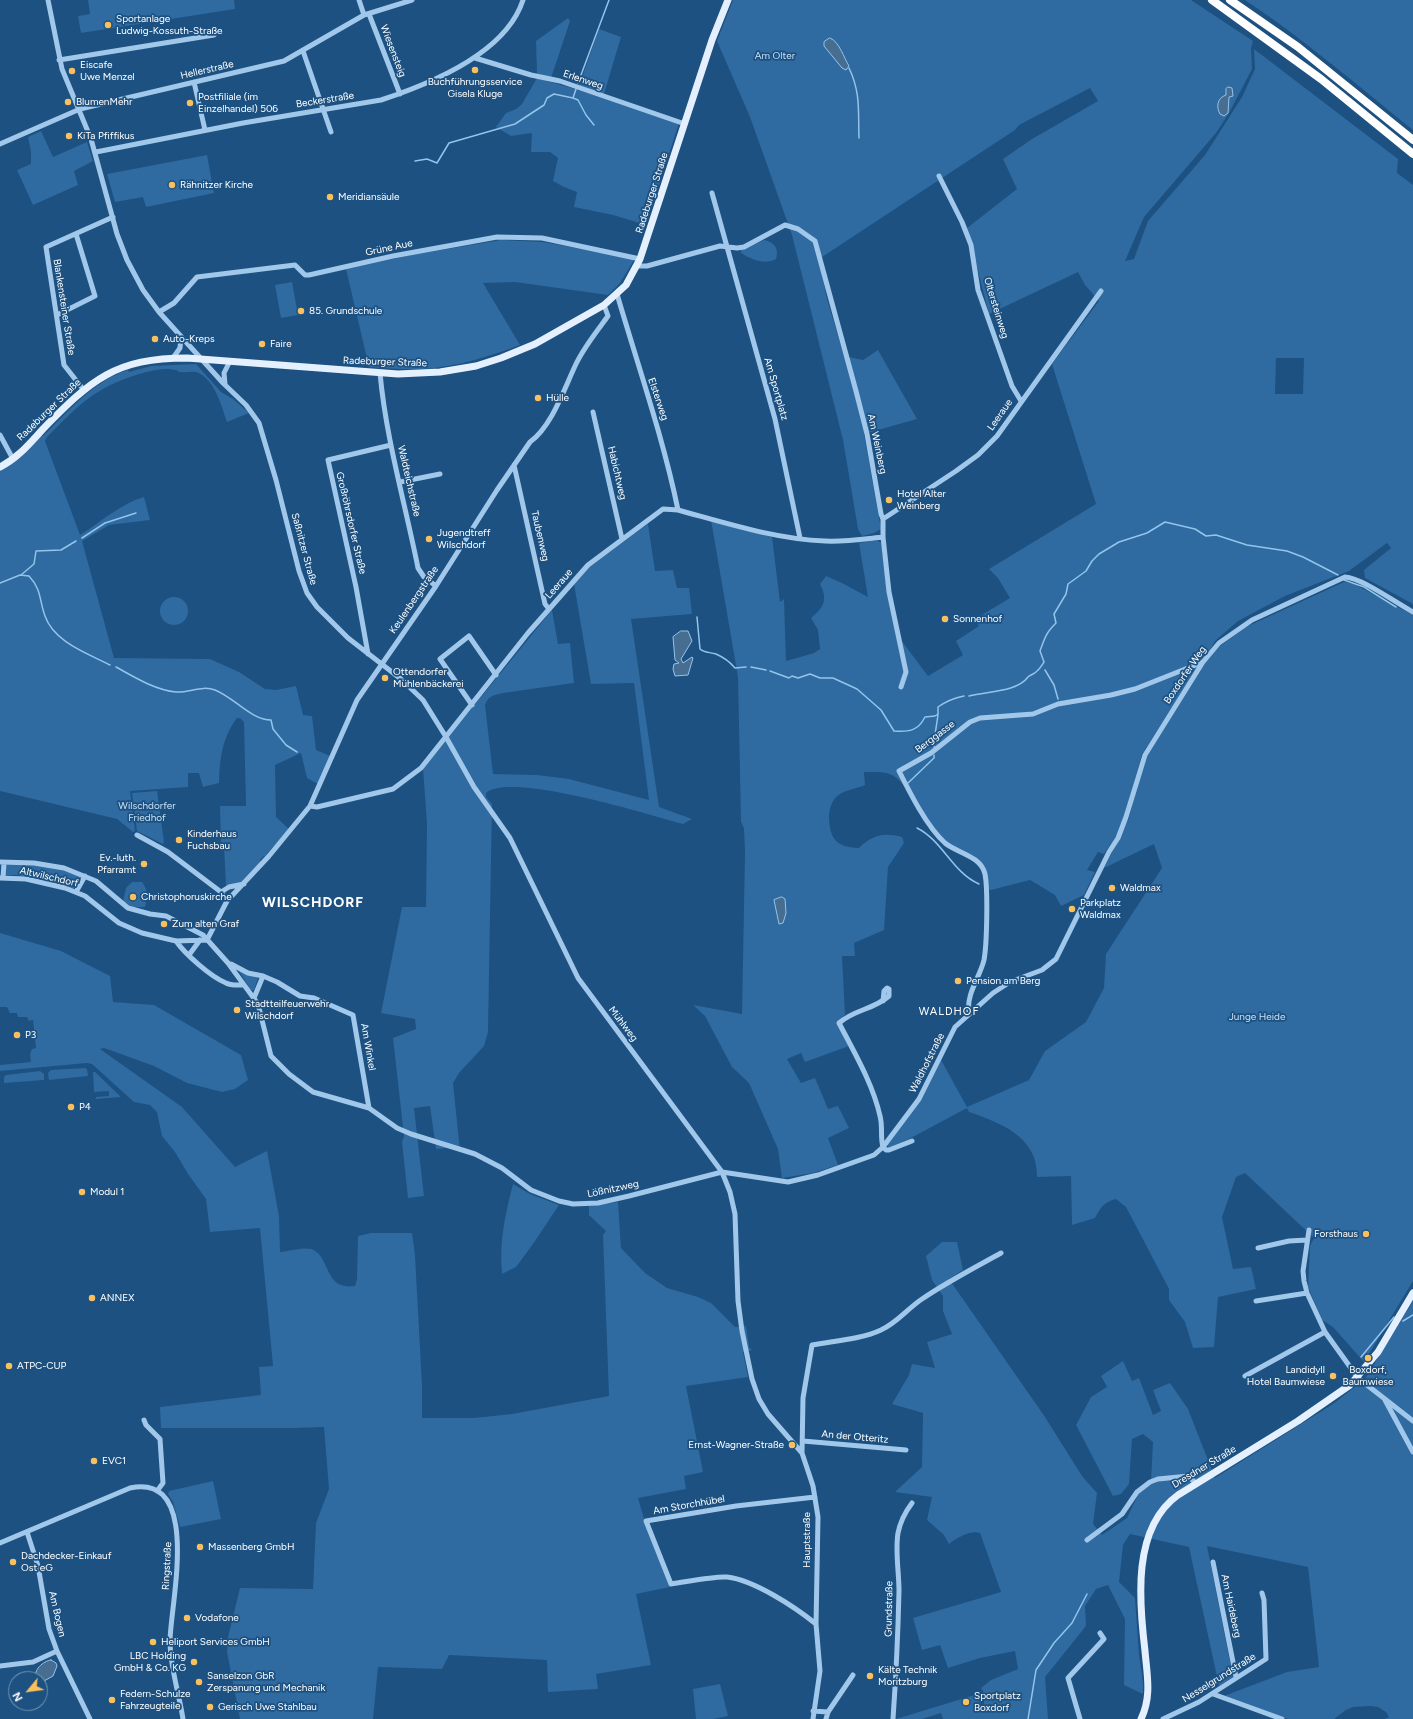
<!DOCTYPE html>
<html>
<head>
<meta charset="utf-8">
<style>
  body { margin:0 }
  #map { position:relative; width:1413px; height:1719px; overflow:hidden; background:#1c5181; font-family:Figtree,sans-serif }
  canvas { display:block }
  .north { position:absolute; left:8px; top:1671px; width:40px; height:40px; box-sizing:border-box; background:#1c5181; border:1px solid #7797b3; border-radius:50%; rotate:241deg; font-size:11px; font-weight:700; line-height:16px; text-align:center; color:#fff }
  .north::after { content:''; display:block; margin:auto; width:14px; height:18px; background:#fac05e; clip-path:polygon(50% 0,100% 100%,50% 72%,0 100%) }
</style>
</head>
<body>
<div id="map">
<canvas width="1413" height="1719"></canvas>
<div class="north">N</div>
</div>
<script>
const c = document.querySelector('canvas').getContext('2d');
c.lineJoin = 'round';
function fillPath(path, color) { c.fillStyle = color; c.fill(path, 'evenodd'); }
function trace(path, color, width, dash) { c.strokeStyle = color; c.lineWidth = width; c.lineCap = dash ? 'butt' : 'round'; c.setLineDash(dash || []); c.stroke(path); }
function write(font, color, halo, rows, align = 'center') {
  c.font = font + ' Figtree,sans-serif'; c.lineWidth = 3.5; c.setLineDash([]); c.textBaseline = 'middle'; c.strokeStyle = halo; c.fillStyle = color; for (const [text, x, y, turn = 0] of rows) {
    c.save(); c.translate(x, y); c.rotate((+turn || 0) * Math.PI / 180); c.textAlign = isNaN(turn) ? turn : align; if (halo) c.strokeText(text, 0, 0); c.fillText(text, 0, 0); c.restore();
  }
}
fillPath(new Path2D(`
  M88,0h146l1,9 -154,24 -3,-17 12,-2z
  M733,0h458l62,41 -2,7 1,21 -23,44 -13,20 -72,84 -19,44 9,-2 14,-38 57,-66 37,-58 13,-28 -1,-20 144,110 -1,14 16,12v419l-48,-26 -1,-8 27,-22 -4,-5 -38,28 -64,25 -47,25 -22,19 -74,114 -18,62 -9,22 -11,16 -6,-2 -11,18 8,2 -11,23 -23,11 -6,-11 -25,-15 -39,10 -6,-2c-3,-33 -16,-26 -38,-43 -5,-3 -8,-10 -11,-14 -12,-17 -27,-46 -44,-56 -7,-4 -19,-3 -28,-3l1,13c-9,4 -22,5 -29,12 -5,6 -7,13 -7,21 1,22 8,29 30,30 13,-13 25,-16 43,-11l2,6 -16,24 -4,63 -30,13 1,13h-13l3,59 -9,7 13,24 -44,16 -4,-9 -14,6 14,24 14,-5 13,31 10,-3 11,22 -21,10 10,27 -25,8 -31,5 -4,-29 -29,-66 -17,-16 -27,-51 -12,-11 49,9 3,-162 -1,-24 -3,-6 -3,-145 -27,-157 61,17 8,65 4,-3 2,62 28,-8 6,-4 -2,-19 -7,-12c13,-11 17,-18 9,-34l6,-8 16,7 26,14 -9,-54 18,-3 4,3 6,47 14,50 27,36 35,-21 -7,-14 23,-15 -4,-7 35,-21 -12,-20 -9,-9 107,-65 -44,-140 47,-63 -14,-16 -7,-13 -89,42 -22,-86 50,-39 -14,-30 29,-20 66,-38 -8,-13 -71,37 -4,5 -196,129 8,40 17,57 19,4 15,-10 39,69 -53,15 17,95 -7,4 -12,3 -4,-7 -15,-89 -51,-205 -42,-118 -33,-76zM1276,358h28l-1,36h-28z
  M1245,0h168v130c-55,-44 -109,-91 -168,-130z
  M568,18l2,3 -19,57 -14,-4 -1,-33z
  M599,29l22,8 -17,57 -25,-8z
  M537,78l55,16 87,29 -33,102 -33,-10 -39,-8 3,-15 -13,-5 -11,-6 5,-23 -8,-6h-19l1,-19 -21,3 -15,-9 10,-14 10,-4 6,-5z
  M41,131l12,26 34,-15 6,19 -19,10 4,14 -45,20 -16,-35 14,-6v-12l-3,-15z
  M207,155l7,38 -68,14 -3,-10 -28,5 -8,-28z
  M501,240l42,2 83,15 8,3 -14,23 -12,12 -93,-13 -32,1 37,62c-32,12 -64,22 -98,24 -18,1 -36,-1 -53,-2l-23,-98 65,-14z
  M764,240c11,2 15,9 12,19 -11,6 -24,1 -35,-6v-3z
  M292,282l6,33 -17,3 -6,-33z
  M196,364l25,28 12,7 16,14 -22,9c-6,-17 -11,-39 -28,-49 -6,-3 -12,0 -18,-1 -5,0 -1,-1 -6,-2 -11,-3 -25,1 -36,4 -45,14 -60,31 -92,63l-2,4 35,94c21,-13 40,-31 64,-38l6,23 -41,5 -27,16 32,117 96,1 29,13 26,17 11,1 20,-4 7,29 9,1 4,34 14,6 -12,28 -11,-6 -6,-25 -26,12 1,52 13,12 -24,27h-1l-4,4 1,2 -18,20 -17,4 -2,-40h-3l-1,-40h26l-2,-84 -4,-4h-3c-15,20 -17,40 -18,65l-16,4 -4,-14h-11v14l-58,4 5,40 -2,1 -16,-13 -117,-28v-321l42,-35 1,1c26,-25 50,-55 85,-66l1,2 22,-6z
  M648,524l7,47 18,-1 4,18h12l3,26 -61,5 28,188 33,12 -9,5c-33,-9 -173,-53 -197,-31v4l6,7 -4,228 -4,14 -25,27 -6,10 7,68 -13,-3 -11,1 -6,-43 -16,2 10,88 -16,2 -6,-56 2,-6 -11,-98 23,-9 -1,-10 -34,-6 21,-106h24l1,-83 -4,-56 129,-158 6,34 12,-1 4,40 -71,10c-9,2 -15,3 -18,12l8,69 44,1 32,4 80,21 -15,-117 -43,1 -17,-100 17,-19z
  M1344,582l10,2 59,31v666l-49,81 -31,-35 -11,-7 -14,-33 2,-41 4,-8 -69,-65 -9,4 -14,40 11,52 18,-2 5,22 -38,8 -4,50 -21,1 -8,-26 -16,-22v-11l-43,-82 -10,-8c-12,3 -15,8 -21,19l-23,7 -1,-49 -34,1c1,-40 -36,-54 -68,-65l-2,-4 -58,31 -20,9 -2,-3 54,-85 26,47 62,-27 16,-29 41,-29 18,-34 2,-34 56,-86 -8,-24 -50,24 25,-50 11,-43 7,-19 59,-94 14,-16 26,-19z
  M160 611a14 14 0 1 1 28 0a14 14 0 1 1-28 0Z
  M157,791l7,51 -1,2 -26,-13 -5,-38z
  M33,864l30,6 18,6 -7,13 -57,-14h-13l1,-10z
  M132,882h10c6,8 6,15 3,25h-14l-8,-6 3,-13z
  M0,933l61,18 49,25 3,26 41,3 87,50 7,25 -13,9 -13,3 -35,-9 -33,-17 -50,-18 -4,1 82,58 53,60 32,-16 12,65 1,36c9,-1 23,-5 31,-3 20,6 12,42 44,37l2,-7 1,-43 13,-3h41l3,22 7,130v33h52l38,-4 97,-18 -6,-161 3,-4 -17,-16v-9l29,-4 3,46 24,25 22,15 31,9 13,6 24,24 11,-1 3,21 3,3 -9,2 5,25 -62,9 17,86 -19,4 2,13 -48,9 7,24 25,65 -34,7 15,71 -55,9 2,15 -50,3 -1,-32 -98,-5 -7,14 -64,-2 -5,52h-133l-13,-67 1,-15 12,-49 73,1 3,-66 13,-34 -5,-62 -30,1h-133l-1,-21 101,-12 -2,-28 14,-1 -13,-138 -50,4 -4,-33 -18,-25 -13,-22 -13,-16 -5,-24 -7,-7 -16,-3 -42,-38 -5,-1 -87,8v-6l31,-3 -1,-8 2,-5 4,-1 -3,-28 -4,1 -2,-4h-9l-1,-4h-7l-3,-6h-7z
  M239,971l19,7 -4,12h-3z
  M85,1068l2,1 1,7 -39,4 -1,-7 3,-3z
  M40,1071l4,3v6l-40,3v-6l2,-2z
  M93,1072h2l26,25 -25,2v-2l13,-1v-5l-15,1z
  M513,1184l17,10 29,11 -26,39 -17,23 -14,7c-3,-33 3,-59 11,-90z
  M942,1242h15l6,28 -14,9 96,138 37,59 15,17 -4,31 9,11 25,-17 11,-23 13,-14 2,-39 -10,-8 -11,5 -3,45 -8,10 -8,2 -37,-71 15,-28 16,-10 -6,-11 22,-15 9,20 7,-3 14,37 8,-4 -8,-21 17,-7 18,26 27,69 118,-74 32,-25 48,-78v418h-28l4,-2 -3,-5 -8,-5 -7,-1 -18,1 -7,3 -12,9h-45l-17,-4 -48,-19 63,-24 32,-5 -11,-100 -101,-21 26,131 -14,9 -30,-139 -59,-13 -7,11 -4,37 16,16 4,57 4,28v11l-19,-9 1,-66 -17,-34 -12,4 -11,17 1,20 -41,51 3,42h-105l-2,-6 -19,6h-26l82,-25 5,16 2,-16 -4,-6 10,-8 27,-11 -3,-18 -35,7 -32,10 -8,-23 -18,5 -9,-32 88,-26 -21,-59c-9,-3 -24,5 -31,11l-5,-9 -17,-15 5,-23 -37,-5 27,-25 1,-54 -31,-9 17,-29 3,-11 23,4 -8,-26 25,-8 -9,-23v-15l-11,-16 -6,-24z
  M213,1481l8,38 -41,8 -7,-25 -5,-8 1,-3z
  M720,1684l8,32 -15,3h-17l-3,-30z`), '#2f6aa0');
const water = new Path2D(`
  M830,38c9,3 14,20 19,28l-3,4 -4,-2 -18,-22v-4z
  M1228,87l4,1 1,8 -4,1 -1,16 -4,3 -4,-2c-4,-7 -3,-16 6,-19v-6z
  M681,631h7l4,10 -11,18 2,4 9,-6 1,1 -5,17 -13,1 -2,-7 1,-5 5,-1 -4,-3 -2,-23z
  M782,897l3,2 1,14 -3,10 -4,1 -5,-24z
  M51,1660l5,3 1,3 -4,10 -9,5 -8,-2c-3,-9 7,-18 15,-19z`);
fillPath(water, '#476d91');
trace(water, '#94c4ec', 1);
trace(new Path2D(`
  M849,68c12,25 9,44 10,70
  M578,83l31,-83
  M573,98l5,2 8,15 8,10
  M415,161l12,-2 10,4 12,-20 66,-19 29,-19 3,-7 7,-4 19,4 3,-9
  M82,538l23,-15 31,-10
  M21,575l13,-11 2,-13 25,-1 15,-9
  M1344,580l20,7 32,20
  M0,583l20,-8 9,1c13,14 10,24 16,40 9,26 42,37 65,49
  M697,617l3,32c4,4 10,3 16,5 7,3 14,8 19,14l11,-1
  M116,667c18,10 39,23 60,25 13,1 26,-7 39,-2 20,8 36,30 56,30l2,9 13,16 11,7
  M751,667l15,3
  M1045,670l9,15 4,14
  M770,671l19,7 3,-2 6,2 12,-4 10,4h13l24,11 24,21 13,21c15,1 24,0 31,-14l10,-1 3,-2v-7c7,-5 16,-9 26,-11
  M969,696c19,-5 48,-4 59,-19 2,-2 6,-3 8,-5 4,-3 6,-7 8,-10l-4,-11c5,-14 6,-18 16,-28l-2,-9 12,-20 2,-10 18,-13 6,-10 7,-7 20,-12 28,-9 18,-11 30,7 11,7 10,-1 31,10 40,6 16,6 35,18
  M934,747c0,-11 3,-22 4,-33
  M908,783l26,-25v-3
  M917,828c26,13 35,44 62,56
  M1403,1321l10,-6
  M1361,1357l33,-40
  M1028,1719l8,-49 18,-27 18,-20 15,-29`), '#94c4ec', 1.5);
trace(new Path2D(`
  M48,0l14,69 29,70 26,95 10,26 16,30 16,22 64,71 23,22 13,18 17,57 23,91 8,22 10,14 31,31 53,41 22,21 23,37 28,50 36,51 68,140 144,194 8,20 5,22 3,87 4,30 10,48 7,20 9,15 34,39 11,33 5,31 -2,107 4,47 -7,48
  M359,0l5,15
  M369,14l31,80
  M303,51l28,81
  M475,58l56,17 29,6 125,43
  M59,60l155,-25
  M194,82l11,48
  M0,144l80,-35 204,-48 80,-46 48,-15
  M96,152l147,-29 138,-23c49,-16 125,-47 142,-100
  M939,176l23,46 9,23 7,45 34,96 9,15
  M712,193l63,226 25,119
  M637,266h10l73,-20 17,2 7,-1 41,-22 13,4 17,12 41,150 11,43 14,80 2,5v18l6,55 17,80 -5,15
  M617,294c21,72 46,143 61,216
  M159,312l15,-9 23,-26 98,-12 10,10h4l84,-19 104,-19 45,1 98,21
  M57,315l38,-19 -19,-62
  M173,358l7,-10 1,-11
  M380,373c6,66 25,130 38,195l6,9 12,9
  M225,384l-1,-11 6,-12
  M83,389l-19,-24 -18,-118 67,-30
  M593,412l29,127
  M0,435l13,24
  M514,465l31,139 4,5
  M400,482l40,-8
  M883,519l73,-48 22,-16 19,-19 104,-145
  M368,654l-12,-67 -28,-127 63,-15
  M472,705l-32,-46 29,-23 27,39
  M310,806l7,1 76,-18 28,-21 107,-135 60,-68 75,-56 15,1c48,13 97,29 147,31 19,1 39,-2 58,-4
  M137,835l31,17 53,40 6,9
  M0,862l34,1 30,5 32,13 32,27 22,6 16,2 37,19 25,28 30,41 13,52 18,18 24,18 56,16 28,20 14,6 64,20 27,14 29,22 28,11 14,3 25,-1 31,-7 93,-24 66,10 30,-7 56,-20 9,-8 36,-48 36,-72 38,-34 17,-11 32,-12 14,-11 53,-107 9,-14 8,-21 19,-62 58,-93 16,-19 33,-23 93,-43c17,1 51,26 68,35
  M0,878l26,1 39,9 20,8 34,27 23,10 34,8 31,-1
  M3,878l1,-15
  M76,892l9,-16
  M221,892l8,-5 15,-3
  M207,940l20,-39 42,-45 41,-50 47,-106 79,-114 61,-96 33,-48c22,-16 34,-53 46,-78 8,-17 21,-33 32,-48l-4,-11
  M176,941c9,13 35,36 50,42 5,3 12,2 18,2
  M189,955l11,-15
  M231,964l17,9 15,3 14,6 23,14 14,2 39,17 16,93
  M254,998l9,-22
  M883,1001l1,-10 3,-3 2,1v7c-16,14 -34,13 -50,27 15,29 34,61 41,93 3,11 0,21 3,31
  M969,1012c-3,-18 11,-35 15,-52 3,-16 4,-71 1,-86 -4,-18 -28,-21 -40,-31 -18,-16 -35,-50 -46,-72l32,-18 39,-31 10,-4 53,-4 25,-10 53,-9 24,-6 68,-27
  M883,1147l3,3h3l23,-9
  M1309,1230l-6,41 1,10 3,12 18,39 33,46 55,43
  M1258,1248l31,-7 18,-1
  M1256,1301l51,-8
  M1245,1376l80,-44
  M1385,1400l28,52
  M144,1420l2,5 14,14 3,44 -6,8
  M803,1441l103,9
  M802,1453l1,-55 9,-53c21,-4 50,-6 69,-15 16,-7 26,-21 41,-31 25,-17 52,-31 79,-46
  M815,1497l-79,9 -90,15 25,63c15,-2 42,-8 56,-7 27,3 68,30 89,47
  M27,1532l11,34 11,63 8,22 33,68
  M1087,1540l35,-26 15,-22 13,-10 8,-3 31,-3 7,8
  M0,1543l130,-55c73,-16 40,118 40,153 0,26 9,52 13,78
  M1213,1562l23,115
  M0,1666l33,-4 24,-11
  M1213,1694l69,25
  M813,1711l15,1 -2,7
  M828,1712l25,-37
  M893,1719c3,-43 5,-85 6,-128 0,-19 -4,-40 -1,-58 2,-10 8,-22 14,-30
  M1080,1719l-12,-41 36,-39 -4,-6
  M1163,1719l36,-17 67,-43 -2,-59 -2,-7`), '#a1c8ea', 5);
trace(new Path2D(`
  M0,467c18,-9 30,-24 43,-38 48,-49 72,-71 144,-71l211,16 42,-2 36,-6 25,-8 34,-14 69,-39 22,-20 14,-26 72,-219 16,-40
  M1141,1719c11,-23 6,-44 4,-68 -6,-50 -13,-123 33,-156l120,-74 52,-36 28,-33 35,-59`), '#e4f0fe', 7);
trace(new Path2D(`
  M1212,0l109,79 92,75
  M1230,0l68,47 115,93`), '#fff', 8);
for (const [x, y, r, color] of [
  [108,25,4,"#fac05e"],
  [475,70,4,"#fac05e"],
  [72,71,4,"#fac05e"],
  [68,102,4,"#fac05e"],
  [190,103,4,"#fac05e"],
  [69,136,4,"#fac05e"],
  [172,185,4,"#fac05e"],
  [330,197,4,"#fac05e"],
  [301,311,4,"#fac05e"],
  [155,339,4,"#fac05e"],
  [262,344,4,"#fac05e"],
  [538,398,4,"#fac05e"],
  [889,500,4,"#fac05e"],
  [429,539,4,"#fac05e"],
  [945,619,4,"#fac05e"],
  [385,678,4,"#fac05e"],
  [179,840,4,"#fac05e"],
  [144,864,4,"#fac05e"],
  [1112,888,4,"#fac05e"],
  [133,897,4,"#fac05e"],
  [1072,909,4,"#fac05e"],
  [164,924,4,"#fac05e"],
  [958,981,4,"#fac05e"],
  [237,1010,4,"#fac05e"],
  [17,1035,4,"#fac05e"],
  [71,1107,4,"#fac05e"],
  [82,1192,4,"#fac05e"],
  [1366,1234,4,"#fac05e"],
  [92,1298,4,"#fac05e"],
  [1368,1358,4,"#fac05e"],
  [9,1366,4,"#fac05e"],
  [1333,1376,4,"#fac05e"],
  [792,1445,4,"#fac05e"],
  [94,1461,4,"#fac05e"],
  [200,1547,4,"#fac05e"],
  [13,1562,4,"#fac05e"],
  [187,1618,4,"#fac05e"],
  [153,1642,4,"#fac05e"],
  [194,1662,4,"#fac05e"],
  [870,1676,4,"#fac05e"],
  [199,1682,4,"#fac05e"],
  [112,1700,4,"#fac05e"],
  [966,1702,4,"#fac05e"],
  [210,1707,4,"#fac05e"]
]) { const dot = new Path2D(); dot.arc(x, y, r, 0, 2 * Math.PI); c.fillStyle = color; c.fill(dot); trace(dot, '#1c5181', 1.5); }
write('10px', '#fff', '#1c5181', [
  ["Sportanlage",116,19],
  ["Ludwig-Kossuth-Straße",116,31],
  ["Eiscafe",80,65],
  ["Uwe Menzel",80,77],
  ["Buchführungsservice",475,82,"center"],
  ["Gisela Kluge",475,94,"center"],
  ["Postfiliale (im",198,97],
  ["Einzelhandel) 506",198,109],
  ["BlumenMehr",76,102],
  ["KiTa Pfiffikus",77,136],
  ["Rähnitzer Kirche",180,185],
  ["Meridiansäule",338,197],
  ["85. Grundschule",309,311],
  ["Auto-Kreps",163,339],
  ["Faire",270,344],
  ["Hülle",546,398],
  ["Hotel Alter",897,494],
  ["Weinberg",897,506],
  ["Jugendtreff",437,533],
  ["Wilschdorf",437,545],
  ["Sonnenhof",953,619],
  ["Ottendorfer",393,672],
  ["Mühlenbäckerei",393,684],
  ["Kinderhaus",187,834],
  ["Fuchsbau",187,846],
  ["Ev.-luth.",136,858,"right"],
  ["Pfarramt",136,870,"right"],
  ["Waldmax",1120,888],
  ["Christophoruskirche",141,897],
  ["Parkplatz",1080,903],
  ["Waldmax",1080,915],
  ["Zum alten Graf",172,924],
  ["Pension am Berg",966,981],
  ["Stadtteilfeuerwehr",245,1004],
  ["Wilschdorf",245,1016],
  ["P3",25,1035],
  ["P4",79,1107],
  ["Modul 1",90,1192],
  ["Forsthaus",1358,1234,"right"],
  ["ANNEX",100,1298],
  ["ATPC-CUP",17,1366],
  ["Landidyll",1325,1370,"right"],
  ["Hotel Baumwiese",1325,1382,"right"],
  ["Boxdorf,",1368,1370,"center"],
  ["Baumwiese",1368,1382,"center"],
  ["Ernst-Wagner-Straße",784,1445,"right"],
  ["EVC1",102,1461],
  ["Massenberg GmbH",208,1547],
  ["Dachdecker-Einkauf",21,1556],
  ["Ost eG",21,1568],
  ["Vodafone",195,1618],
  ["Heliport Services GmbH",161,1642],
  ["LBC Holding",186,1656,"right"],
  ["GmbH & Co. KG",186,1668,"right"],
  ["Kälte Technik",878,1670],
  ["Moritzburg",878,1682],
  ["Sanselzon GbR",207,1676],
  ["Zerspanung und Mechanik",207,1688],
  ["Federn-Schulze",120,1694],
  ["Fahrzeugteile",120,1706],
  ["Sportplatz",974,1696],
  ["Boxdorf",974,1708],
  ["Gerisch Uwe Stahlbau",218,1707]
], 'left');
write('10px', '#fff', '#1c5181', [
  ["Wiesensteig",393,51,69],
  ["Hellerstraße",207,70,-13],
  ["Erlenweg",583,80,19],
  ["Beckerstraße",325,100,-9],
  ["Radeburger Straße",652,193,-72],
  ["Grüne Aue",389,248,-12],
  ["Blankensteiner Straße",64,307,81],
  ["Oltersteinweg",996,308,73],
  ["Radeburger Straße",385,362,2],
  ["Am Sportplatz",776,389,74],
  ["Elsterweg",658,399,71],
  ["Radeburger Straße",49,410,-44],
  ["Leeraue",1000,415,-55],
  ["Am Weinberg",877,444,78],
  ["Habichtweg",617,473,77],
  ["Waldteichstraße",409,481,77],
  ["Großröhrsdorfer Straße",351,523,77],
  ["Taubenweg",540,536,77],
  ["Saßnitzer Straße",304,549,75],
  ["Leeraue",559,584,-49],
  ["Keulenbergstraße",414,600,-56],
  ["Boxdorfer Weg",1185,675,-56],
  ["Berggasse",935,737,-37],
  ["Altwilschdorf",49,877,13],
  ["Mühlweg",623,1024,53],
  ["Am Winkel",368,1047,80],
  ["Waldhofstraße",927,1063,-63],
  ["Lößnitzweg",613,1189,-12],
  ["An der Otteritz",855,1437,5],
  ["Dresdner Straße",1204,1467,-31],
  ["Am Storchhübel",689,1505,-10],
  ["Hauptstraße",807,1540,-90],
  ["Ringstraße",167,1566,-87],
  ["Am Haideberg",1231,1606,78],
  ["Grundstraße",889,1609,-89],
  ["Am Bogen",57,1614,77],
  ["Nesselgrundstraße",1219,1678,-32]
]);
write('10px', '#c5e0f7', '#1c5181', [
  ["Am Olter",775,56],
  ["Wilschdorfer",147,806],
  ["Friedhof",147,818],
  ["Junge Heide",1257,1017]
]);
c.letterSpacing = '1px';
write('11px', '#fff', '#1c5181', [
  ["WALDHOF",949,1012]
]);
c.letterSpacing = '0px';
c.letterSpacing = '1px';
write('bold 14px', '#fff', '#1c5181', [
  ["WILSCHDORF",313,903]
]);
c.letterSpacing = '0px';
</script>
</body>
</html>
